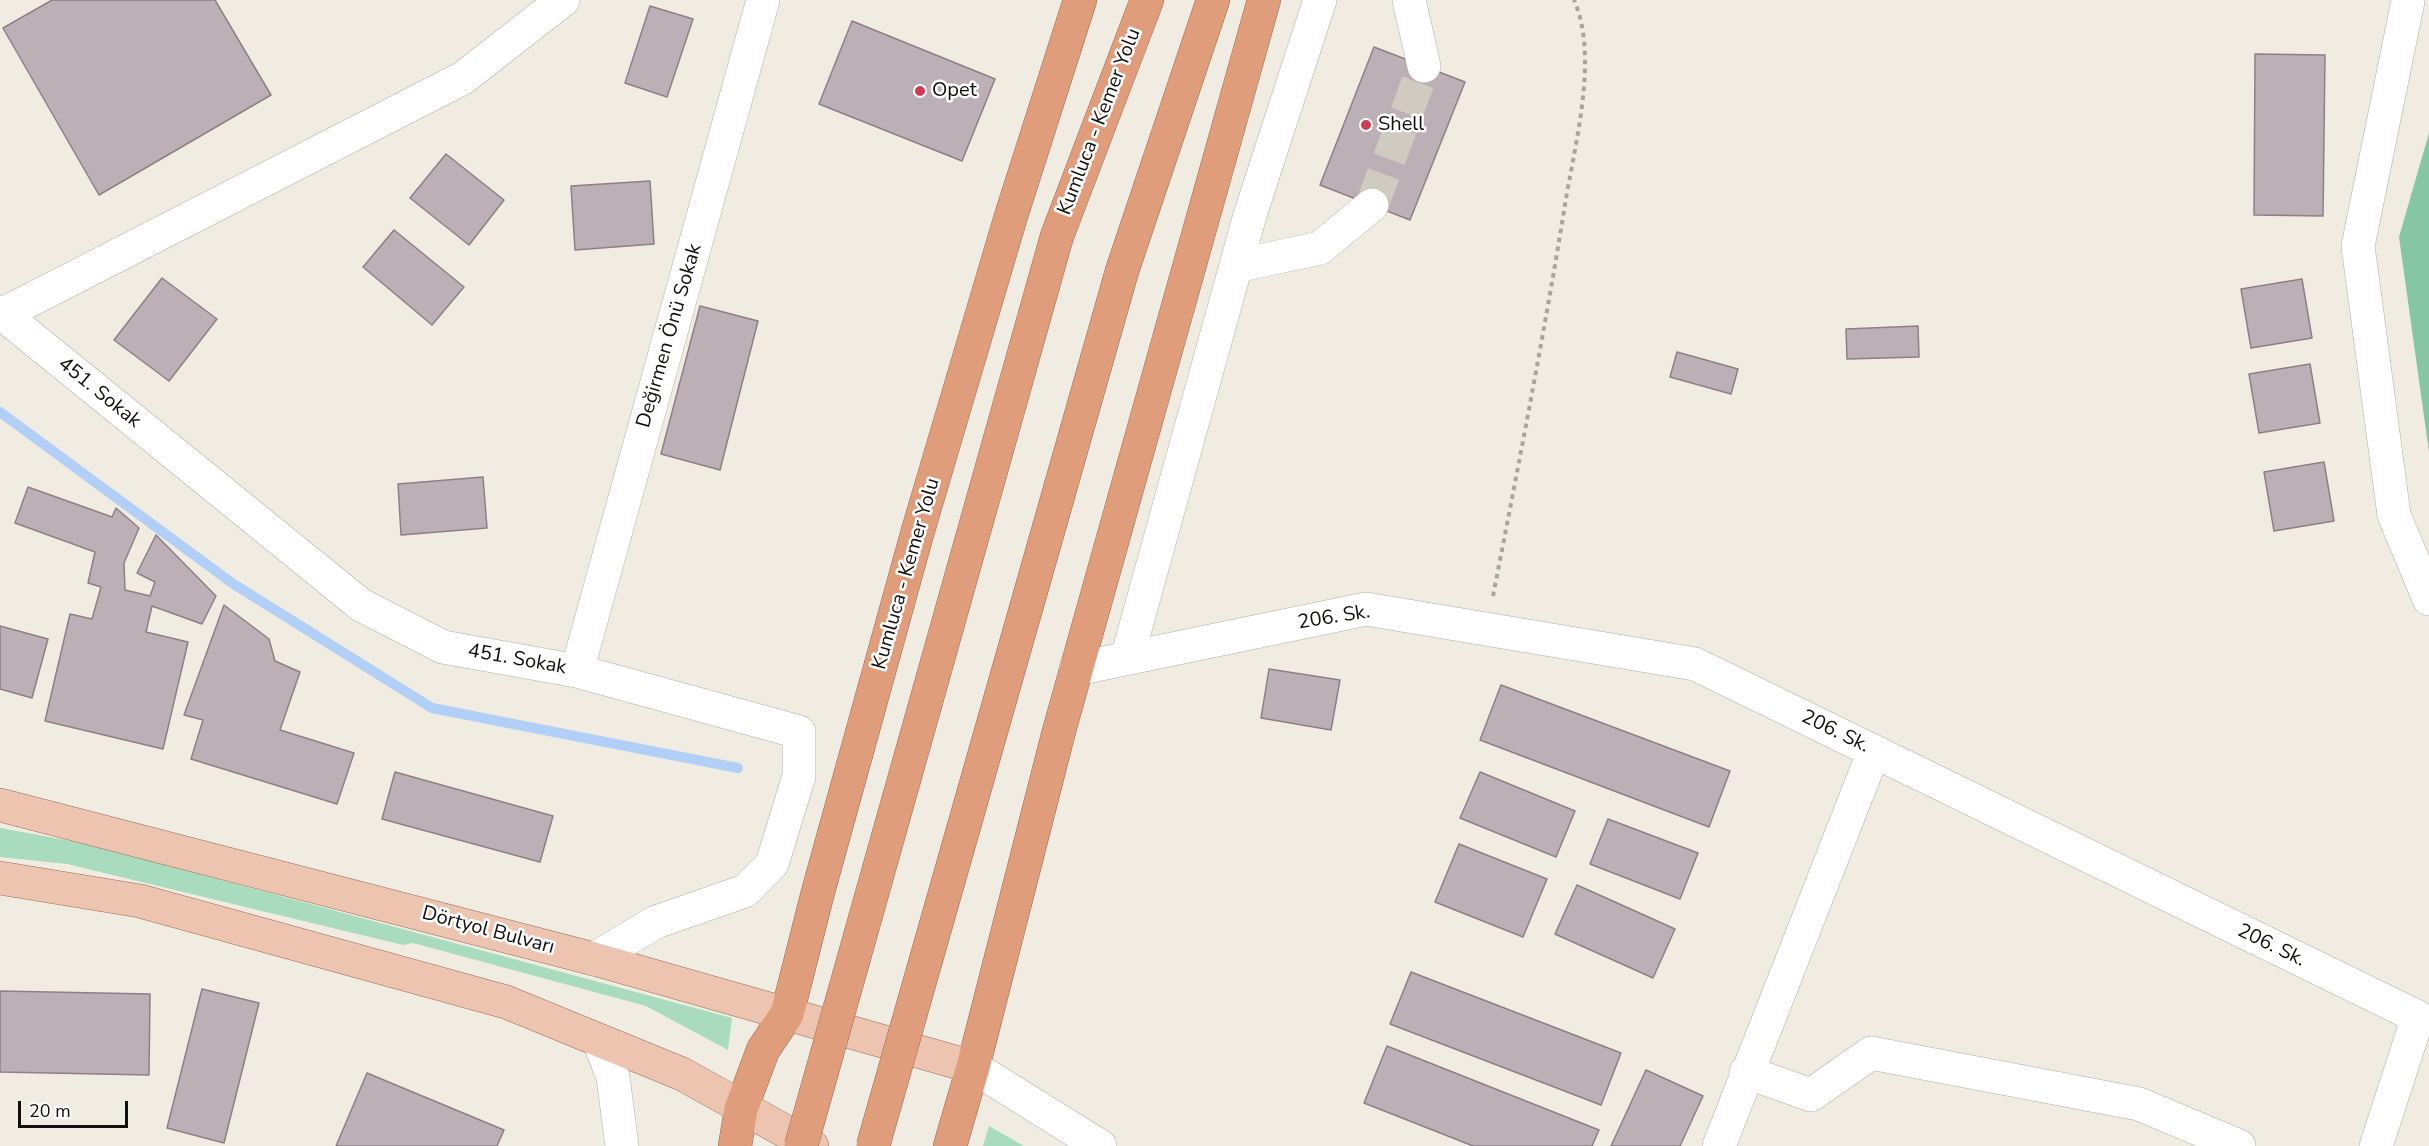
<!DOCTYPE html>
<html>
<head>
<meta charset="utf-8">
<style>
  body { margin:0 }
  #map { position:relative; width:2429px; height:1146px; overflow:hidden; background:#f1ece1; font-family:"Nunito Sans",sans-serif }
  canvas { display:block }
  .scale { position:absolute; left:18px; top:1101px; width:110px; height:27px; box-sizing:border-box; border:3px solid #110f0b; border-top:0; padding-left:8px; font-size:18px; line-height:21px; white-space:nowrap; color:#110f0b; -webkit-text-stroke:4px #fff; paint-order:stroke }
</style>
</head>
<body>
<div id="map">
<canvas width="2429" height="1146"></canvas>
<div class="scale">20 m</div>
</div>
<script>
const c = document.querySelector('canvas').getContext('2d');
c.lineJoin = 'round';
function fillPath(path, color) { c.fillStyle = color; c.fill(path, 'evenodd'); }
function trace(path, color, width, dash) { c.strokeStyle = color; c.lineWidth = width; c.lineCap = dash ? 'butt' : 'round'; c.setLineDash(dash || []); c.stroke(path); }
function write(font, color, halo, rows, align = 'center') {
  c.font = font + ' "Nunito Sans",sans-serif'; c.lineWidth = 5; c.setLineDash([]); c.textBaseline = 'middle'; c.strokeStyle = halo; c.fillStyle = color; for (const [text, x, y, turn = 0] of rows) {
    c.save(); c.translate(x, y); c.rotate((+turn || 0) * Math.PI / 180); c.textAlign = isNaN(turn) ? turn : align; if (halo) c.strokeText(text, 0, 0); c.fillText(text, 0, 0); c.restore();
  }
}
fillPath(new Path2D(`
  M0,828l88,16 644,174 -4,32 -82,-44 -233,-63 -10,2 -336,-81 -67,-7z
  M989,1126l35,20h-41z`), '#a9dcbf');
fillPath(new Path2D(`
  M2429,133v319l-30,-215z`), '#87c6a4');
trace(new Path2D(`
  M0,412l232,171 200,125 306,60`), '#b1cff7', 10);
const building = new Path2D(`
  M52,0h163l56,95 -172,100 -96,-167z
  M650,6l43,13 -26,78 -42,-14z
  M852,21l143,58 -33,82 -143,-57z
  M1374,47l91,35 -55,138 -90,-35z
  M2255,54l70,1 -2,161 -69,-1z
  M446,154l58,46 -35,45 -59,-47z
  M650,181l4,63 -79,6 -4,-64z
  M394,230l70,57 -32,38 -69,-58z
  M162,278l55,41 -48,62 -55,-41z
  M2302,279l10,59 -61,10 -10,-59z
  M700,306l58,15 -38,149 -59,-16z
  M1918,326l1,31 -72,2 -1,-30z
  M1677,352l61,17 -7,25 -61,-17z
  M2310,364l10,59 -61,10 -10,-59z
  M2324,462l10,59 -60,10 -10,-59z
  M483,477l4,51 -86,7 -3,-51z
  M28,487l84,30 4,-9 23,20 -15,35 1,27 25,6 5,-14 -18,-9 19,-38 60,61 -14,28 -50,-18 -6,26 42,10 -25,107 -118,-28 25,-107 22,5 9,-32 -13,-4 7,-31 -80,-29z
  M224,605l45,34 6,22 25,11 -20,58 74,23 -17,51 -146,-45 12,-39 -19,-5z
  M0,626l48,13 -16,59 -32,-9z
  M1269,669l71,11 -9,50 -70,-12z
  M1501,685l229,86 -21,56 -229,-87z
  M395,772l158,44 -13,46 -158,-43z
  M1480,772l95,39 -19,46 -96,-39z
  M1608,819l90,34 -18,46 -90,-35z
  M1459,844l88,35 -24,58 -88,-35z
  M1577,885l98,44 -22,49 -98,-44z
  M1411,972l210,81 -20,52 -211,-81z
  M202,989l57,14 -35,140 -57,-15z
  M0,991l150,3 -1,81 -149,-3z
  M1387,1046l212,84 -7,16h-119l-109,-43z
  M1646,1070l57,26 -23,50h-69z
  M367,1073l137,57 -7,16h-161z`);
fillPath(building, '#bcb0b6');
trace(building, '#8c8086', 1.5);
trace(new Path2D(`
  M1372,205l52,-139`), '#cfcbc1', 33, [33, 16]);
const minor = new Path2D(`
  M1409,0l15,66
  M2408,1l-50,245 36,269 35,84
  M1236,266l84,-18 52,-43
  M0,312l361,293 82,42 134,24 222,61v44l-27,88 -27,27 -89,31 -62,37
  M3,314l460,-236 100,-78
  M1127,658l123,-443 70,-215
  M1076,669l290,-60 329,55 723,353 -42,129
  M577,671l186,-671
  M599,1041l14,36 9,69
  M973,1067l127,79
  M1746,1072l65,23 60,-42 268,51 100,42
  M1719,1146l155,-395`);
const major = new Path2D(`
  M0,805l594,154 379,108
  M0,878l140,23 366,101 176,72 130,72`);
const highway = new Path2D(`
  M1057,236l90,-236
  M1122,271l91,-271
  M735,1146l6,-37 22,-59 24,-36 31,-122 99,-358 94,-318 69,-216
  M950,1146l23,-79 86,-336 205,-731`);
trace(minor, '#b2ada2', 34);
trace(major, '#976b54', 34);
trace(highway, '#976b54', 34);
trace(new Path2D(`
  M1493,596c25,-128 50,-256 71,-385 9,-61 36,-152 10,-211`), '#a8a49b', 4, [4.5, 4.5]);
trace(minor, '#fff', 33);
trace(major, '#ecc4b0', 33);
trace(highway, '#df9d7c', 33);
const highwayBridge = new Path2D(`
  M801,1146l256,-910
  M873,1146l249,-875`);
trace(highwayBridge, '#976b54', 34, []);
trace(highwayBridge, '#df9d7c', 33);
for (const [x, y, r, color] of [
  [920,91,6,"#cd3d53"],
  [1366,125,6,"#cd3d53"]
]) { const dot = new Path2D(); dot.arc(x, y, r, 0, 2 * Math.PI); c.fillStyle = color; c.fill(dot); trace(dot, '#fff', 2); }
write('20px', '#110f0b', '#fff', [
  ["Opet",932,91],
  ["Shell",1378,125]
], 'left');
write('20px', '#110f0b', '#fff', [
  ["Kumluca - Kemer Yolu",1100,122,-69],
  ["Değirmen Önü Sokak",670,336,-74],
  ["451. Sokak",99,393,39],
  ["Kumluca - Kemer Yolu",907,574,-74],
  ["206. Sk.",1334,618,-9],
  ["451. Sokak",517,660,10],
  ["206. Sk.",1835,732,26],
  ["Dörtyol Bulvarı",488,931,15],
  ["206. Sk.",2271,946,26]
]);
</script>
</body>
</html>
